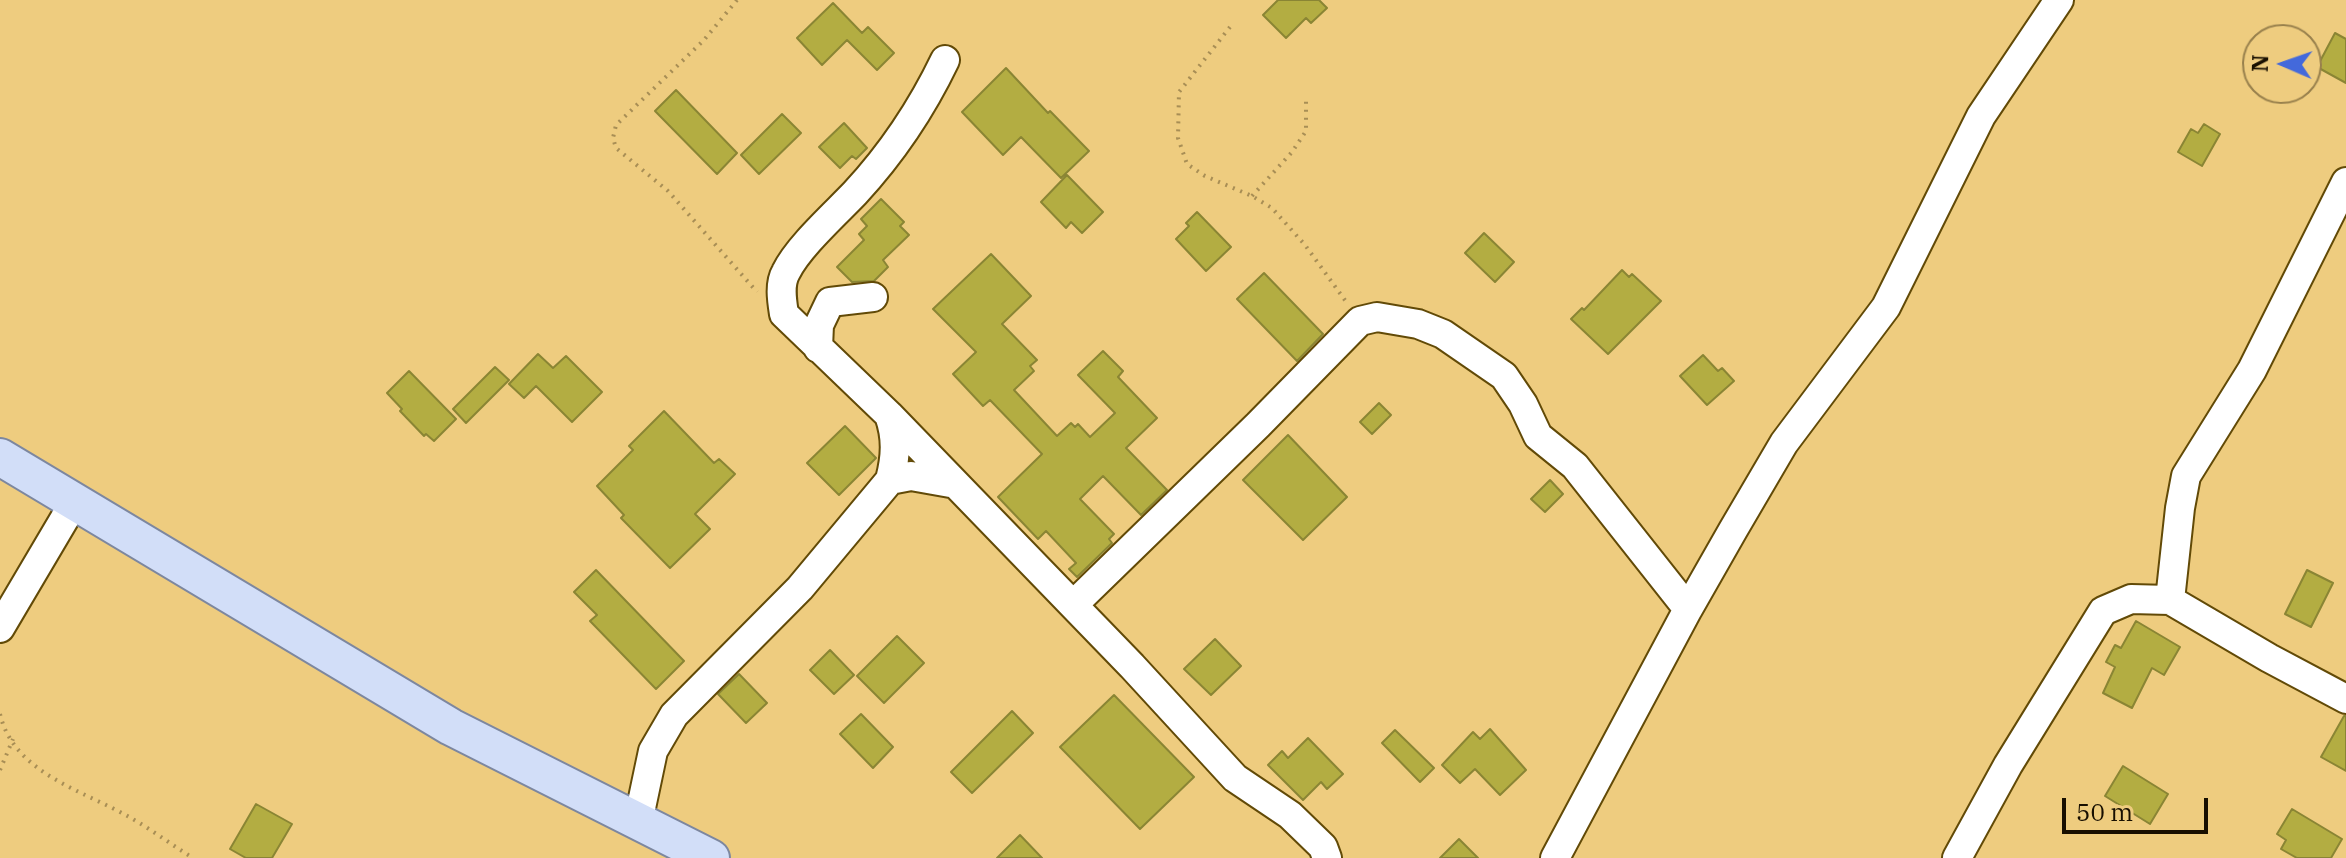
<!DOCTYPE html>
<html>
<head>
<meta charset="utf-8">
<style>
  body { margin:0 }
  #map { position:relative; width:2346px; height:858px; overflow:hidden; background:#eecc7f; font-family:"IBM Plex Serif",serif }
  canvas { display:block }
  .north { position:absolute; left:2242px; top:24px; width:80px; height:80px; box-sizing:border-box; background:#eecc7f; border:2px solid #98804c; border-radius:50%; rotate:272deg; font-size:22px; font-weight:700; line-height:32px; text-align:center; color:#180f00 }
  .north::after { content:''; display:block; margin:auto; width:28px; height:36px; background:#4369db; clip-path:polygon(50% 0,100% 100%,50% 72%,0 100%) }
  .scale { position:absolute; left:2062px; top:798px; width:146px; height:36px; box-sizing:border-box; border:4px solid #180f00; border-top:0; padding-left:10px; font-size:24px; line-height:28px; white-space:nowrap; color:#180f00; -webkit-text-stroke:6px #eecc7f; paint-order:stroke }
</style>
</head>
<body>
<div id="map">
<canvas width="2346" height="858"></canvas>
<div class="north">N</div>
<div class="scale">50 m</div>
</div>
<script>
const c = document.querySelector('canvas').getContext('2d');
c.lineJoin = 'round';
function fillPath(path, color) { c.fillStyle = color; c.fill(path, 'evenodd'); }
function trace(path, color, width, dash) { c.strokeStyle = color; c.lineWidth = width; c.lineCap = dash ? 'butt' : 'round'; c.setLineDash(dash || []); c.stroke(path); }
const building = new Path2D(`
  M1278,0h41l8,8 -16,15 -5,-5 -20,20 -23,-23z
  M833,3l29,30 6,-6 26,26 -17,17 -30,-30 -25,25 -25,-27z
  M2335,33l11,6v44l-29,-16z
  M1006,68l42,45 2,-2 39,40 -28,27 -40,-41 -18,18 -41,-43z
  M676,90l61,63 -20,21 -62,-63z
  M782,114l19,19 -42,41 -18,-19z
  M844,123l23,25 -11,11 -4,-3 -12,12 -21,-21z
  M2204,124l16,10 -18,32 -24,-14 13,-23 7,4z
  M1067,175l36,37 -21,21 -11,-11 -5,6 -25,-26z
  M881,199l23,23 -4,4 9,9 -26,25 5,7 -14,14 -22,1 -15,-15 27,-27 -5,-6 8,-8 -6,-7z
  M1197,212l34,35 -25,24 -30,-32 13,-13 -3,-3z
  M1484,233l30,29 -19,20 -30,-29z
  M991,254l40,42 -29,28 35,36 -7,6 4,5 -20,19 43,46 14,-13 4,4 3,-3 12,13 25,-24 -37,-38 25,-24 20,20 -5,6 39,41 -31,30 41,42 -26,25 -38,-39 -23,23 34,35 -5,5 3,4 -35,34 -8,-8 7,-6 -30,-32 -8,8 -40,-42 44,-43 -52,-54 -7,6 -30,-32 23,-22 -43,-43z
  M1622,270l7,7 3,-3 29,27 -53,53 -37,-35 11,-11 2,2z
  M1264,273l59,61 -26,27 -60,-62z
  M538,354l15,14 13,-12 36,36 -30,30 -36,-36 -12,12 -15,-14z
  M1703,355l15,16 4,-3 12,13 -27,24 -27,-29z
  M495,367l14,13 -43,43 -13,-14z
  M409,371l47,48 -22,22 -8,-7 -2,2 -24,-25 2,-2 -15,-16z
  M1379,403l12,12 -19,19 -12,-12z
  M664,411l50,52 5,-4 16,15 -40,40 15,15 -40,39 -49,-50 3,-3 -27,-29 36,-36 -4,-4z
  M845,426l31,32 -37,37 -32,-32z
  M1288,435l59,62 -44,43 -60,-60z
  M1550,480l13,14 -18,18 -14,-13z
  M596,570l88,91 -28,28 -66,-68 7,-6 -23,-23z
  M2307,570l26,13 -22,44 -26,-13z
  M2136,621l44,26 -16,28 -12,-7 -20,40 -29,-15 12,-26 -9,-5 9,-17 6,3z
  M897,636l27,27 -40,40 -27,-27z
  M1215,639l26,27 -30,29 -27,-26z
  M830,650l24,25 -20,19 -24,-24z
  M739,674l28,29 -21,20 -28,-29z
  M1114,695l80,82 -54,52 -80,-82z
  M1012,711l21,22 -61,60 -21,-21z
  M861,714l32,33 -20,21 -33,-34z
  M2344,716h2v55l-25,-14z
  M1490,729l36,41 -26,25 -25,-26 -15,14 -18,-18 31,-33 7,7z
  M1395,730l39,38 -14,14 -38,-39z
  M1308,738l35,36 -16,15 -6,-7 -18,18 -35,-35 14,-14 6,7z
  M2123,766l45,28 -18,30 -45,-28z
  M256,804l36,20 -20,34h-26l-16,-9z
  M2292,809l50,30 -11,19h-34l-16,-9 5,-9 -9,-6z
  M1020,835l22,23h-45z
  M1459,839l19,19h-38z`);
fillPath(building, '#b3ad42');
trace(building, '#8a8534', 2);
const minor = new Path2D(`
  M945,60c-24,50 -52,92 -90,133 -20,21 -57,54 -69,79 -7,12 -4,29 -2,42l105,101 243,251 103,112 55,37 33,32 4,11
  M818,348l1,-23 11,-23 43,-5
  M890,480l21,-4 45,8
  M2170,600l10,-92 6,-32 66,-106 94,-188
  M1073,605l185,-180 102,-104 17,-4 41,7 25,10 61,42 19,28 15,32 37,30 113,143
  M0,628l75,-127
  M638,822l15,-71 21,-36 126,-127 90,-108c6,-24 7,-42 -1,-65
  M1555,858l133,-249 45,-79 51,-87 102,-136 95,-191 78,-116
  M1957,858l51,-93 95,-154 28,-12 39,1 99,58 77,41`);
const major = new Path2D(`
  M0,457l451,270 260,131`);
trace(minor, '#624a07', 32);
trace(major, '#7d879f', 40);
trace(new Path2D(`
  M737,0l-33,40 -88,85 -3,13 3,10 52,43 89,101
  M1230,27l-51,65 -1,46 9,26 18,12 47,20 20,12 33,37 42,58
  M1252,196l40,-44 14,-21v-30
  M0,714c14,60 85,77 131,104 21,12 41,27 62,40
  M0,770l13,-31`), '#a88e55', 4, [2, 6]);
trace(minor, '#fff', 28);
trace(major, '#d2def8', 36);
</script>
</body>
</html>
